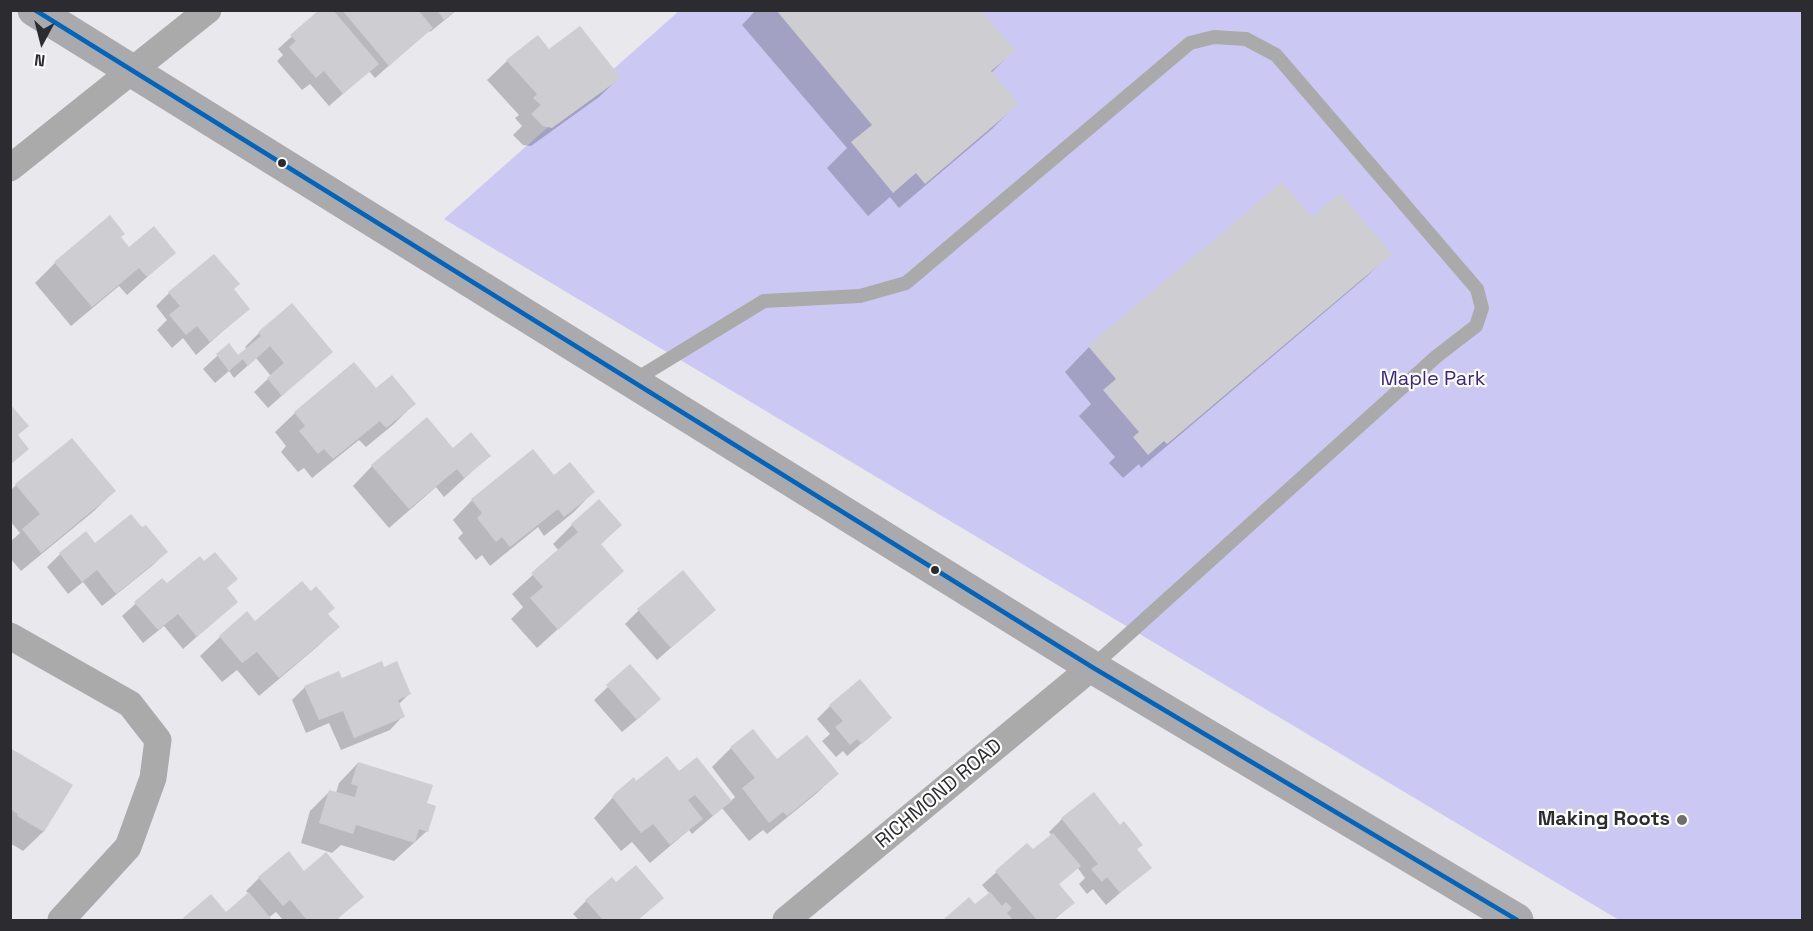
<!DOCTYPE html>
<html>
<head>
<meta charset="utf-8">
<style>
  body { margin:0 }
  #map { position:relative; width:1813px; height:931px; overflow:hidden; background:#e8e8ed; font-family:"Space Grotesk",sans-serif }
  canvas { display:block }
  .frame { position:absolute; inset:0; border:12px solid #2c2c30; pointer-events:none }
  .north { position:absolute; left:12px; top:12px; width:60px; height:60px; -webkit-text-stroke:4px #fff; paint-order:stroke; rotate:187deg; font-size:16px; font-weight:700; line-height:24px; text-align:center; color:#2c2c30 }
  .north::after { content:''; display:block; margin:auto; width:21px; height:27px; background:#2c2c30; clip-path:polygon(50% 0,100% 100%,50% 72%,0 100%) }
</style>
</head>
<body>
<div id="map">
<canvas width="1813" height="931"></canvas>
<div class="frame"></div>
<div class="north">N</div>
</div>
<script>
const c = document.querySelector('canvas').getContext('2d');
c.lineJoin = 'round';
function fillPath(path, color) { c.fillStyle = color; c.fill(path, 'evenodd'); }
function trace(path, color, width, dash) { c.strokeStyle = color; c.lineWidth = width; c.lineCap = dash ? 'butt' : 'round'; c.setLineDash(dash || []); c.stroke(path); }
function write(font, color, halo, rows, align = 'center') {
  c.font = font + ' "Space Grotesk",sans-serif'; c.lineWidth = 4.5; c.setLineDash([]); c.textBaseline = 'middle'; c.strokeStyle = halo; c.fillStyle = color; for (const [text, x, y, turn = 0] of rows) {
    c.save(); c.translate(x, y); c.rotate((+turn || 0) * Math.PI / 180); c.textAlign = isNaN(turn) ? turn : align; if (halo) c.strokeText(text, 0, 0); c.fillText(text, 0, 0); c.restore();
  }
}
fillPath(new Path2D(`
  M679,11h1123v909h-183l-1175,-701z`), '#cbc9f4');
fillPath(new Path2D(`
  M321,10l11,2 2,-2h123l-27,22 -1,-2 -54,48 -6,-7 -40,35 -19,-22 -8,6 -25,-29 6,-6 -5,-6z
  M756,10h223l34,41 -22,22 26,31 -25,25 -93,79 -9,-11 -22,19 -41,-48 20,-20 -105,-123z
  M538,37l11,14 70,27 -20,19 -68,49 -8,-1 -10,-10 9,-9 -7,-8 4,-3 -32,-35 20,-19z
  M110,217l10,20 9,12 45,4 -47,42 -8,-9 -48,40 -36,-43 20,-20z
  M1390,254l-25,24 -224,190 -2,-4 -16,14 -14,-15 6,-6 -36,-41 12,-12 -26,-32 24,-25z
  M232,290l16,19 -52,46 -13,-17 -11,10 -15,-18 10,-10 -11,-14 13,-13z
  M292,305l39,47 -63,56 -14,-16 17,-16 -15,-18 -22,20 -5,-7 -14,12 -12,-14 25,-23 10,11 10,-8 -3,-2 14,-14z
  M376,390l38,14 -20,20 -28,23 -7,-7 -47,38 -8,-10 -6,4 -17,-20 5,-6 -11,-14 20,-19z
  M453,450l36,6 -45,41 -8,-10 -47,41 -36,-42 19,-20z
  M553,477l40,15 -19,20 -30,24 -6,-9 -48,39 -8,-11 -6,5 -18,-22 5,-5 -10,-13 19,-20z
  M16,485l98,6 -20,20 -73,60 -11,-13v-16l10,-9 -10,-12v-30z
  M572,525h48l-20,20 22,26 -85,77 -26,-29 12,-12 -11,-13 47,-43 -6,-7z
  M166,552l-13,13 -51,41 -19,-24 -15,12 -21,-27 13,-13z
  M162,580l4,6 59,3 11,13 -53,47 -19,-23 -21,17 -21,-27z
  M639,610h75l-57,50 -32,-36z
  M327,614l11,13 -20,19 -59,50 -22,-26 -15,12 -22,-26 20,-19 34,-14z
  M630,666l16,46 -24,20 -28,-32z
  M383,669l26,25 -11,11 5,11 -13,14 -49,20 -12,-27 -23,10 -14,-33 13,-13z
  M830,706l60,12 -43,38 -4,-5 -7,6 -14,-16 8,-7 -13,-15z
  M731,748l46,13 60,13 -20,19 -50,41 -4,-4 -14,11 -27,-33 -30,26 -3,-4 -39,33 -18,-21 -11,9 -27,-33 22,-24 20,-11 43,-10 52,28 4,-4 -23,-30z
  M10,749l61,36 -28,47 -20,19 -13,-8z
  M358,763l67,41 2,27 -33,30 -53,-16 -9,8 -31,-10 9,-32 20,-20 6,2 3,-10z
  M1062,819l74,31 14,17 -44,38 -13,-16 -6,5 -8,-10 6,-6 -8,-11 -19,18 15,18 -19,17h-109l24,-20 6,7 15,-13 -8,-9 45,-40 5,7 20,-16 -3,-4z
  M304,873l58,24 -26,23h-53l-7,-8 -8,6 2,2h-88l29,-24 14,18 24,-20 -3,-3 13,-13z
  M616,885l46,13 -24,22h-59l-6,-6 13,-13z`), '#0003');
fillPath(new Path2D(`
  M319,10h14l46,54 -36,30 -19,-23 -8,7 -27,-31 7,-6 -6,-6z
  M342,10h76l15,18 -44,38z
  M437,10h19l-12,10z
  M776,10h205l34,41 -24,20 28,33 -94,80 -9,-11 -23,20 -42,-51 21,-17z
  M580,26l41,52 -69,50 -9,-2 -12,-12 10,-9 -8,-7 4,-4 -31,-34 32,-25 11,14z
  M1282,182l30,35 28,-24 52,61 -225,190 -3,-3 -16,14 -15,-18 6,-5 -36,-42 13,-11 -28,-33z
  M110,215l15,19 -4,3 8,10 25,-21 22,27 -29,24 -8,-9 -47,39 -38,-45z
  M214,254l26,30 -6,5 16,20 -40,33 -13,-16 -11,9 -17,-20 11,-9 -12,-14z
  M292,303l41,49 -51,44 -15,-18 17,-15 -14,-17 -22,20 -5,-7 -14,12 -13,-17 13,-11 9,12 23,-19 -3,-4z
  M354,362l22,26 16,-13 24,29 -30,24 -6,-7 -47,38 -9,-10 -6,5 -19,-23 6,-5 -11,-14z
  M10,404l19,22 -11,9 11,14 -19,16z
  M427,417l26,31 18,-16 20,24 -27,22 -7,-9 -48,40 -38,-44z
  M72,438l44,53 -75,62 -19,-24 18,-15 -25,-30z
  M533,449l21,26 16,-13 25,30 -31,25 -6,-8 -48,38 -8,-10 -6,5 -19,-24 5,-5 -11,-14z
  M599,499l23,26 -21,19 23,27 -66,59 -28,-32 13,-11 -12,-14 47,-41 -7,-8z
  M131,514l11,13 4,-2 22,27 -52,42 -19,-24 -15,12 -23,-29 27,-22 9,12z
  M215,552l23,27 -11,9 11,14 -41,35 -19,-23 -20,16 -24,-28 28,-24 5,5 33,-27 4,5z
  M683,570l33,40 -45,38 -34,-39z
  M302,581l9,10 5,-5 19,22 -7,6 12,13 -61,51 -22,-26 -15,11 -23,-27 28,-25 8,10z
  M382,661l2,6 13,-6 14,33 -13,6 7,17 -51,21 -11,-27 -24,9 -15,-34 35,-15 3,7z
  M630,664l31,35 -24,21 -31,-35z
  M860,679l32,39 -30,26 -5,-5 -7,6 -15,-18 8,-6 -14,-16z
  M753,729l24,30 30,-24 32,39 -52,42 -4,-4 -14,11 -27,-35 13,-10 -25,-31z
  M10,748l63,37 -29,47 -27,-16 1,-2 -8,-5z
  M667,756l12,15 18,-14 35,44 -19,15 -18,-21 -7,5 15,19 -33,26 -17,-21 -12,9 -29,-36 3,-4 19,-16 2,4z
  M358,762l75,23 -6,18 9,3 -8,26 -9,-3 -4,14 -59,-18 -3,9 -34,-11 10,-33 26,7 3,-11 -7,-2z
  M1094,792l26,33 4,-4 19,24 -6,4 15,19 -32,25 -13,-16 -5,5 -11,-13 7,-5 -37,-46z
  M1053,833l28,33 -22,18 16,19 -22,17h-16l-42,-49 32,-28 6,6z
  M289,851l15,20 22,-19 38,45 -28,23h-29l-17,-20 -7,6 -25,-29z
  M636,865l28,33 -26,22h-35l-18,-20 27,-23 4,5z
  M249,892l23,28h-87l-2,-2 28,-24 15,18z
  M990,892l12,14 4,-4 6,6 -5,5 6,7h-67l-2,-1 25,-22 6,7z`), '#ceced2');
trace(new Path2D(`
  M633,381l131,-80 96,-5 46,-13 284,-240 24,-6 32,2 30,16 201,234 5,19 -6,18 -39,30 -345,311`), '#abaaab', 14);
trace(new Path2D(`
  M10,168l198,-158
  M10,636l120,68 28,36 -5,38 -25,69 -67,73
  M786,920l306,-253`), '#abaaab', 27);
trace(new Path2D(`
  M34,10l1058,657 425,253`), '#aaa9ab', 33);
trace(new Path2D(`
  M35,10l1057,657 425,253`), '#0065bd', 4.5);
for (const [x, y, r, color] of [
  [282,163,5,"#2c2c30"],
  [935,570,5,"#2c2c30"],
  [1682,820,6,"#6e6e72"]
]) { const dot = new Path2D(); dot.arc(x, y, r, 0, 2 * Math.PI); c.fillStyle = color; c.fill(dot); trace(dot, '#fff', 2); }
write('20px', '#3b2686', '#fff', [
  ["Maple Park",1433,380]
]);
write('20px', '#2c2c30', '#fff', [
  ["RICHMOND ROAD",939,794,-40]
]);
write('bold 20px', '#2c2c30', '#fff', [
  ["Making Roots",1670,820]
], 'right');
</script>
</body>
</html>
